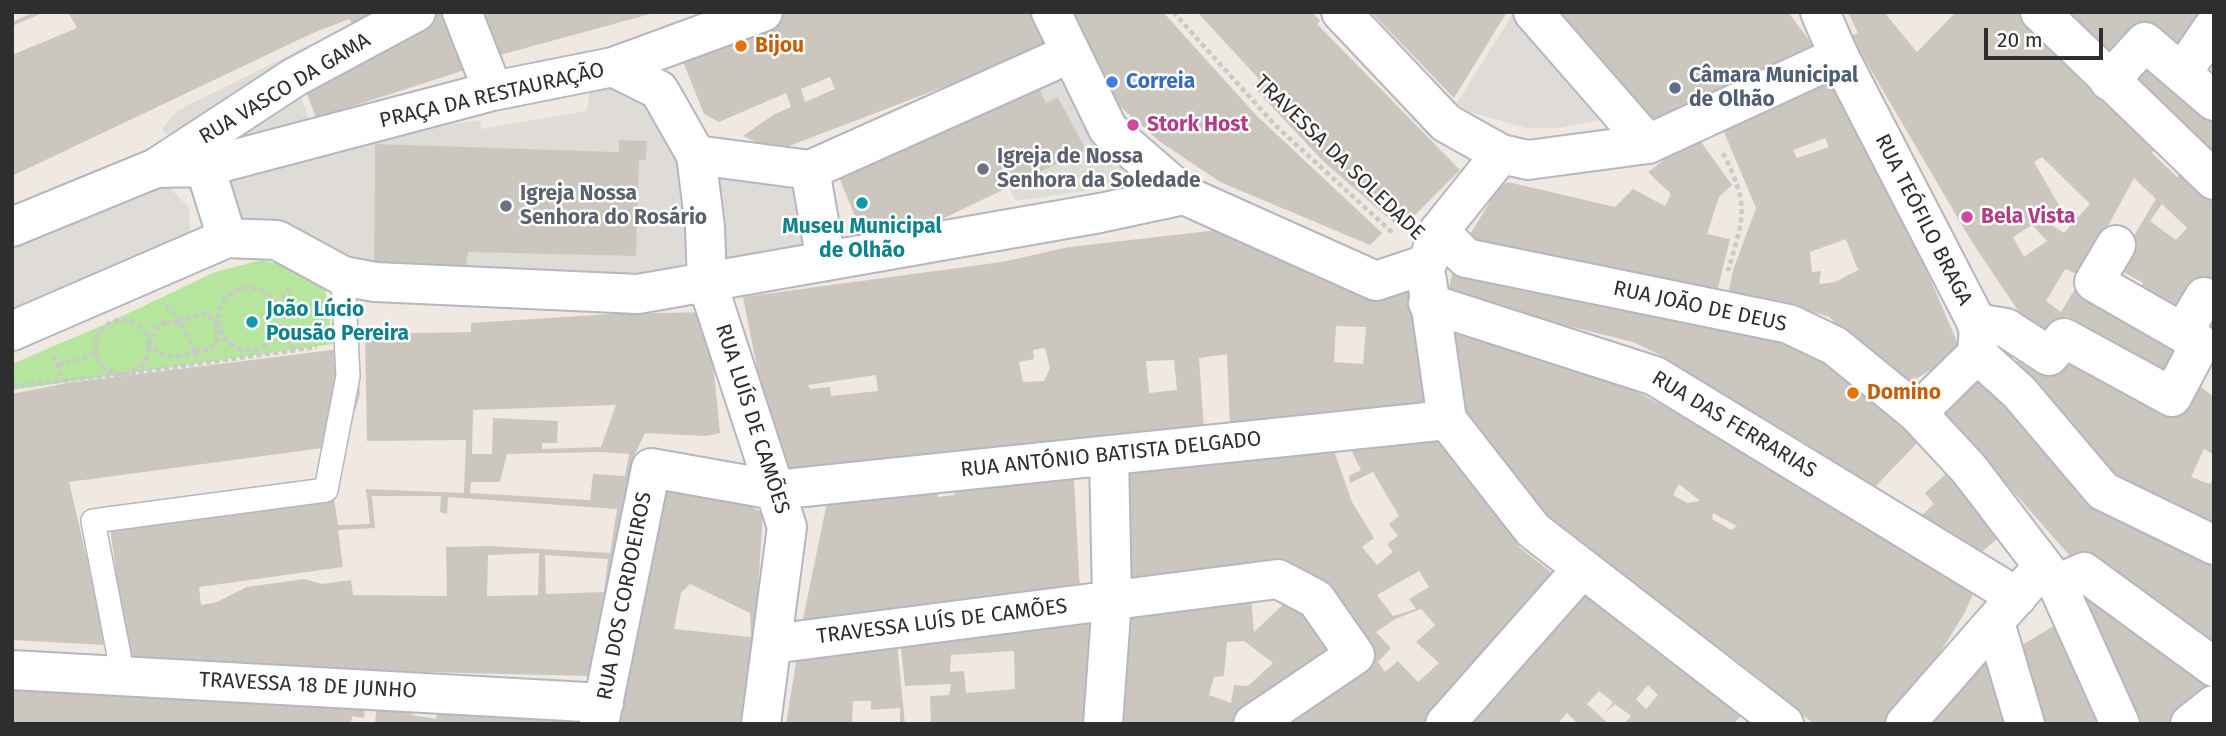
<!DOCTYPE html>
<html>
<head>
<meta charset="utf-8">
<style>
  body { margin:0 }
  #map { position:relative; width:2226px; height:736px; overflow:hidden; background:#efe9e1; font-family:"Fira Sans",sans-serif }
  canvas { display:block }
  .frame { position:absolute; inset:0; border:14px solid #2e2e2e; pointer-events:none }
  .scale { position:absolute; left:1984px; top:28px; width:119px; height:32px; box-sizing:border-box; border:4px solid #2e2e2e; border-top:0; padding-left:9px; font-size:21px; line-height:24px; white-space:nowrap; color:#2e2e2e; -webkit-text-stroke:5px #fff; paint-order:stroke }
</style>
</head>
<body>
<div id="map">
<canvas width="2226" height="736"></canvas>
<div class="frame"></div>
<div class="scale">20 m</div>
</div>
<script>
const c = document.querySelector('canvas').getContext('2d');
c.lineJoin = 'round';
function fillPath(path, color) { c.fillStyle = color; c.fill(path, 'evenodd'); }
function trace(path, color, width, dash) { c.strokeStyle = color; c.lineWidth = width; c.lineCap = dash ? 'butt' : 'round'; c.setLineDash(dash || []); c.stroke(path); }
function write(font, color, halo, rows, align = 'center') {
  c.font = font + ' "Fira Sans",sans-serif'; c.lineWidth = 5; c.setLineDash([]); c.textBaseline = 'middle'; c.strokeStyle = halo; c.fillStyle = color; for (const [text, x, y, turn = 0] of rows) {
    c.save(); c.translate(x, y); c.rotate((+turn || 0) * Math.PI / 180); c.textAlign = isNaN(turn) ? turn : align; if (halo) c.strokeText(text, 0, 0); c.fillText(text, 0, 0); c.restore();
  }
}
fillPath(new Path2D(`
  M262,260l17,4 46,24 8,56 -321,46v-26l98,-42 105,-50z`), '#b6e59e');
fillPath(new Path2D(`
  M1514,12h19l90,103 -63,13h-34l-56,-16 -14,-8z
  M344,28l10,17 -59,32 20,61 58,-3 107,-15 1,9 105,-18 6,-27 21,-17 83,88 114,15 16,91 -119,21h-332l-148,-44 -53,-98 -12,-11 16,-19zM619,140l28,2 -1,18h-7l-171,92 -94,15 1,-122 244,7z
  M1069,54l66,100 -24,33 -95,14 -7,-13 76,-38 -26,-53 -13,6 -7,-16z
  M167,185l23,24 -1,29 -177,78v-69l132,-56z`), '#dfdcd8');
fillPath(new Path2D(`
  M35,12h10l-33,14v-4z
  M68,12h314l-26,18 -7,-11 -36,14 -301,143v-121l65,-27z
  M439,12h7l25,56 -155,50 -12,-32z
  M481,12h173v1l-154,42z
  M788,12h246l14,35 -272,104 -33,-15 30,-21 18,-8 -5,-14 -67,29 -15,-8 -25,-62zM830,77l5,12 -30,13 -4,-13z
  M1068,12h95l94,104 125,117 -12,12 -150,-63 -61,-41 -34,-30 -37,-39z
  M1197,12h115l8,9 -3,3 143,146 -59,59 -78,-68 -47,-50 -23,-25 6,-7z
  M1371,12h136l-53,86z
  M1551,12h237l27,36 -164,79z
  M1848,12h36l33,40 39,-40h72l133,129 -9,12 25,24 6,-6 31,29v81l-34,36 -41,-27 4,-7 -28,-16 41,-68 -22,-21 -53,98 -16,-7 -19,32 15,11 17,-28 113,63 -23,27 -102,-58 -15,24 -24,-16 -55,-82 -121,-206 7,-3zM2042,157l48,47 -26,29 -22,-14 18,-12 -26,-45zM2162,204l25,24 -11,12 -26,-19zM2032,225l15,16 -23,16 -11,-20z
  M2067,12h134l-21,38 -18,-19 -8,7 -39,19z
  M2146,53l68,61v42l-87,-82z
  M1842,72l119,279 -58,36 -74,-70 -47,-15 -54,-7 5,-25 23,-62 -35,-83zM1825,138l4,9 -32,11 -4,-8zM1846,239l12,31 -23,12 -16,2 2,-13 -9,1 -2,-20z
  M1039,87l7,16 12,-6 28,53 -146,70 -74,24 -31,-77z
  M1696,135l36,50 -13,12 -12,37 23,5 -14,57 -243,-52 -2,-11 27,-45 10,-6 107,25 18,-18 32,17 6,-12 -23,-22z
  M619,140l28,1 -1,19h-7l-3,96 -168,-4 -2,17 -92,-2 1,-123 244,8z
  M1227,229l164,53 27,16 9,100 -4,7 -633,71 -27,-78 -20,-101 259,-35 67,-15zM1336,326l30,1 -3,37 -29,-2zM1045,348l5,20 -6,13 -21,1 -4,-20 15,-3 -1,-9zM1227,354l3,71 -26,4 -5,-71zM1174,360l3,30 -28,3 -3,-32zM876,375l2,16 -47,5 -1,-9 -20,2 -2,-4z
  M1453,271l363,75 108,90 -54,56 -57,-44 -153,-93 -27,-13 -186,-46z
  M708,312l12,121 -14,3 -61,-3 -10,21 -47,222 -205,-5 -255,-13 -18,-130 224,-29 4,26 32,-1 -4,-35 98,4 2,-53 -99,1 -2,-107 106,-2v-9l140,-9zM616,405l-15,42 -59,2v-6h15l1,-22 -65,-3 -1,36h-20l1,-44zM600,452l29,2 -4,22 -32,-2 -3,26 -120,-7 1,-11h29l7,-28zM372,496h69l-1,16 7,2 1,-17 169,12 -7,44 -122,-7 -42,1 1,49 -94,-1 -2,-15 -29,4 -18,-5 -57,8 -30,15 -16,3 -2,-18 144,-20 -5,-37 37,-2zM539,553l-1,42 -51,1 1,-41zM545,555l63,4 -4,33 -58,2z
  M1442,317l176,64 361,200 -15,33 -40,64 -37,46h-73l-68,-56 -198,-147 -97,-117zM1679,484l21,17 -13,2 -14,-8zM1713,513l24,13 -6,4 -19,-11z
  M356,347l4,47 -15,51 -276,37 38,163 -95,-5v-246l55,-11z
  M2028,349l168,34 18,14v58l-10,-6 -13,28 19,7 4,-7v54l-107,-53 -93,-114z
  M1977,362l237,201v87l-137,-86 -96,-109 -49,-49z
  M1445,432l74,115 42,33 -134,144h-147l87,-73 -85,-87 -151,13 -3,-112zM1333,448h17l11,22 -12,6 1,7 23,-11 26,44 -10,8 9,12 -11,8 6,8 -16,13 -15,-18 12,-9 -22,-36zM1419,571l10,16 -20,12 7,10 -23,7 -16,-21zM1421,609l14,16 -19,17 23,21 -21,19 -20,-21 -13,11 -7,-10 13,-14 -15,-16 19,-13z
  M1951,469l55,62 -30,26 -62,-35 20,-18 -9,-11z
  M1074,479l6,114 -278,31 25,-122 110,-13 1,8 17,-2 -1,-9z
  M661,486l55,1 47,26 -14,211h-136zM690,584l60,29 1,24 -77,-8 7,-36z
  M2088,585l126,91v13l-47,35h-26l-67,-130z
  M1583,587l163,124 -13,13h-109l7,-8 -16,-12 -10,9 8,-11 -14,-11 -12,13 22,20h-31l-11,-11 -10,11h-96zM1648,685l10,10 -12,14 -10,-10z
  M1294,594l48,54 -99,76h-121l6,-117zM1291,597l-37,35 -3,-34zM1244,641l29,22 -25,23 -14,-1 -3,18 -22,-8 5,-18 10,-1 3,-34z
  M1092,613l-5,111h-156l-1,-28 19,-1 2,-11 -46,2 -6,-56zM1014,651l1,38 -49,4 -2,-22 -14,1 1,-17z
  M2065,619l48,105h-69l-25,-77z
  M896,632l9,92h-5v-16l-29,2v-9h-18l-1,23h-66l13,-80z
  M1981,649l13,11 17,64h-90z
  M12,681l402,19 -2,15 24,4 2,-15 151,14 -2,6h-212l2,-21 -11,-2 -2,17 -12,-2 -1,8h-339z`), '#cbc7bf');
const lane = new Path2D(`
  M123,676l-30,-155 233,-31 22,-114 -5,-100`);
const street = new Path2D(`
  M462,12l31,79
  M1051,12l57,117 76,66
  M1341,12l105,111 55,31
  M1533,12l115,132
  M2040,12l174,168
  M1839,56l140,271 -2,27 -60,59
  M613,67l46,23 37,65 9,72 2,55 80,245 -26,197
  M2182,73l32,-47
  M2109,81l36,-39 69,59
  M696,155l114,15 259,-116
  M205,167l288,-76 120,-24 150,-55
  M156,168l139,-91 121,-65
  M810,170l16,91
  M1439,231l27,27 323,66 46,22 82,67 52,56 88,115 63,140
  M2116,245l-22,37 89,51
  M1427,280l20,140 86,110 251,194
  M1428,303l227,73 362,221
  M1976,323l30,5 43,28 15,-18 108,59 28,-53 -17,-11 21,-36 10,5
  M1977,354l42,38 84,99 111,54
  M2057,584l27,-12 130,95
  M1995,623l30,101
  M772,644l506,-65 38,20 39,56 -102,69
  M12,670l592,33
  M599,724l52,-256 124,22 672,-70
  M1103,724l9,-124 -3,-145
  M1445,724l137,-155
  M1905,724l127,-145
  M2190,724l24,-19`);
const secondary = new Path2D(`
  M12,227l144,-59 49,-1 22,71
  M12,331l215,-93 50,2 66,36 32,6 263,12 462,-81 84,-18 192,86 51,-17 12,-33 62,-77 27,6 120,-16 191,-88 -19,-44`);
trace(lane, '#b4b7c1', 26);
trace(street, '#b4b7c1', 42);
trace(secondary, '#b4b7c1', 42);
trace(new Path2D(`
  M1173,12l103,114 119,109
  M1723,153c27,54 21,62 5,118
  M218 319a31 31 0 1 1 62 0a31 31 0 1 1-62 0Z
  M166,305l14,16
  M276,305l13,-16
  M95 347a27 27 0 1 1 54 0a27 27 0 1 1-54 0Z
  M165,322l16,2 13,26c-16,12 -33,8 -45,-7l7,-14z
  M177,322l29,-9 10,9 1,22 -10,6h-13l6,13
  M279,326l10,6 5,19
  M54,355l8,26
  M58,365l38,-11
  M12,386l114,-12 191,-27`), '#c9c9c9', 4.5, [5, 3.5]);
trace(lane, '#fff', 23);
trace(street, '#fff', 38);
trace(secondary, '#fff', 38);
for (const [x, y, r, color] of [
  [741,46,7,"#e8710a"],
  [1112,82,7,"#3f7fe0"],
  [1675,88,7,"#5c6f8a"],
  [1133,125,7,"#d1479c"],
  [983,169,7,"#6b7280"],
  [862,203,7,"#0f9aa8"],
  [506,206,7,"#6b7280"],
  [1967,217,7,"#d1479c"],
  [252,322,7,"#0f9aa8"],
  [1853,393,7,"#e8710a"]
]) { const dot = new Path2D(); dot.arc(x, y, r, 0, 2 * Math.PI); c.fillStyle = color; c.fill(dot); trace(dot, '#fff', 2.5); }
write('bold 21px', '#c56008', '#fff', [
  ["Bijou",755,46],
  ["Domino",1867,393]
], 'left');
write('bold 21px', '#4e5e75', '#fff', [
  ["Câmara Municipal",1689,76],
  ["de Olhão",1689,100]
], 'left');
write('bold 21px', '#366cbe', '#fff', [
  ["Correia",1126,82]
], 'left');
write('21px', '#2e2e2e', '#fff', [
  ["RUA VASCO DA GAMA",285,89,-31],
  ["PRAÇA DA RESTAURAÇÃO",492,96,-13],
  ["TRAVESSA DA SOLEDADE",1339,158,44],
  ["RUA TEÓFILO BRAGA",1923,220,63],
  ["RUA JOÃO DE DEUS",1700,307,12],
  ["RUA LUÍS DE CAMÕES",752,419,72],
  ["RUA DAS FERRARIAS",1734,425,31],
  ["RUA ANTÓNIO BATISTA DELGADO",1111,455,-6],
  ["RUA DOS CORDOEIROS",625,596,-79],
  ["TRAVESSA LUÍS DE CAMÕES",942,622,-7],
  ["TRAVESSA 18 DE JUNHO",308,686,3]
]);
write('bold 21px', '#b23c85', '#fff', [
  ["Stork Host",1147,125],
  ["Bela Vista",1981,217]
], 'left');
write('bold 21px', '#5b616d', '#fff', [
  ["Igreja de Nossa",997,157],
  ["Senhora da Soledade",997,181],
  ["Igreja Nossa",520,194],
  ["Senhora do Rosário",520,218]
], 'left');
write('bold 21px', '#0d838f', '#fff', [
  ["Museu Municipal",862,227],
  ["de Olhão",862,251],
  ["João Lúcio",266,310,"left"],
  ["Pousão Pereira",266,334,"left"]
]);
</script>
</body>
</html>
